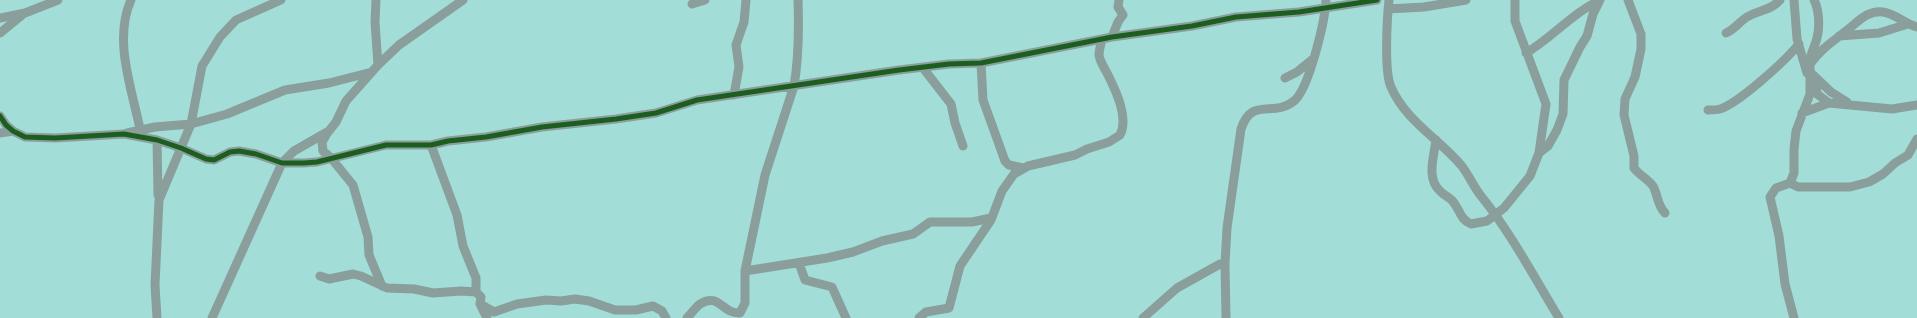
<!DOCTYPE html>
<html>
<head>
<meta charset="utf-8">
<style>
  body { margin:0 }
  canvas { display:block; background:#a3ddd7 }
</style>
</head>
<body>
<canvas width="1917" height="318"></canvas>
<script>
const c = document.querySelector('canvas').getContext('2d');
c.lineJoin = 'round';
function trace(path, color, width, dash) { c.strokeStyle = color; c.lineWidth = width; c.lineCap = dash ? 'butt' : 'round'; c.setLineDash(dash || []); c.stroke(path); }
trace(new Path2D(`
  M131,0c-18,40 1,89 9,129
  M376,0l-1,22 3,43
  M1389,0c-2,19 -5,72 2,87 14,33 48,52 70,78 8,10 12,21 20,31 30,37 53,81 78,122
  M1628,0l13,34v15l-6,28 -10,22 -1,16 10,41v12c5,7 14,11 19,18 5,9 4,19 12,27
  M1794,0l3,39 10,34
  M692,4l13,-4
  M1388,9l36,-2 42,-7
  M0,18l25,-5 33,-13
  M0,33l22,-18
  M1726,33c11,-5 14,-13 23,-17 10,-6 23,-6 31,-16
  M1839,36l40,-3 29,-9
  M1112,37l6,-15 5,-7 -5,-8 1,-7
  M1526,53c26,-15 46,-40 73,-52
  M1810,62c0,-9 5,-15 7,-24 3,-11 2,-29 -3,-38
  M981,63l2,37 22,61 4,4 14,3
  M923,68l28,36 4,19 8,23
  M1811,73l20,19 16,10
  M1285,78l12,-6 16,-13
  M1816,81l1,13 12,9
  M734,95l5,-28 -3,-22 8,-23 2,-22
  M1708,110c4,0 8,0 12,-1 19,-6 65,-48 79,-65
  M1802,113l27,-10 63,6 25,-4
  M0,116l6,9 7,6 12,6 30,1 69,-4 33,6 24,8 25,11 8,1 16,-8 9,-1 17,3 26,9h22l13,-1 69,-17h45l17,-4 38,-4 56,-10 74,-8 40,-6 41,-13 202,-30 50,-6 32,-1 131,-26 80,-11 44,-9 63,-5 78,-12
  M328,132l-6,10 1,9 8,7 22,27 15,52 1,18 13,31
  M0,133l13,-2
  M127,133l28,-6 36,-3 36,-10 58,-24 44,-7 43,-11
  M157,140l1,55
  M1436,140c-2,17 -10,38 4,51 4,5 11,6 14,12 7,9 6,16 17,21l16,-3 17,-13 26,-32 9,-23 7,-49 -31,-83v-21
  M431,145l26,70 6,31 13,32v14l5,5 -1,7 7,14
  M1539,153l9,-7 9,-16 6,-16 1,-34 16,-33 7,-11 6,-22 7,-14
  M1790,183l8,4h52l19,-5 14,-8 12,-11 13,-8 9,-16
  M799,263l6,17 27,7 14,31
  M745,271l82,-13 26,-6 29,-11 31,-7 17,-12h42l19,-4
  M320,276l9,3 24,-5 8,2 26,12 27,1 19,4 28,-2 15,1
  M480,304l14,8 23,-8 29,-4 15,1 14,-2 14,2 26,9h21l17,-4 9,5 4,7
  M157,318l-2,-33 4,-85 32,-76 11,-58 18,-29 16,-17 45,-20
  M212,318l70,-155 12,-12 35,-20 7,-9 10,-21 32,-36 21,-20 64,-45
  M687,318c4,-4 8,-10 13,-14 19,-12 22,10 40,9l5,-10v-32l20,-96 29,-89c5,-29 5,-57 4,-86
  M919,318l7,-6 23,-4 11,-42 31,-46 11,-29 12,-17 14,-8 47,-11 12,-6 22,-7 11,-7c9,-17 -4,-44 -12,-60 -3,-6 -8,-13 -9,-20 0,-5 2,-11 3,-16
  M1143,318l34,-30 43,-24h5
  M1226,318l-1,-54 2,-36 14,-99c11,-33 32,-11 53,-28 15,-12 31,-80 32,-101
  M1794,318l-9,-34 -6,-48 -9,-39 6,-9 14,-5 4,-10v-24l2,-18 14,-37v-30c12,-16 21,-21 36,-33 12,-9 21,-21 37,-19 13,2 22,12 34,15`), '#8a9f9c', 9);
trace(new Path2D(`
  M0,116l6,9 7,6 12,6 30,1 69,-4 33,6 24,8 25,11 8,1 16,-8 9,-1 17,3 26,9h22l13,-1 69,-17h45l17,-4 38,-4 56,-10 74,-8 40,-6 41,-13 202,-30 50,-6 32,-1 131,-26 80,-11 44,-9 63,-5 78,-12`), '#1b5e20', 5);
</script>
</body>
</html>
